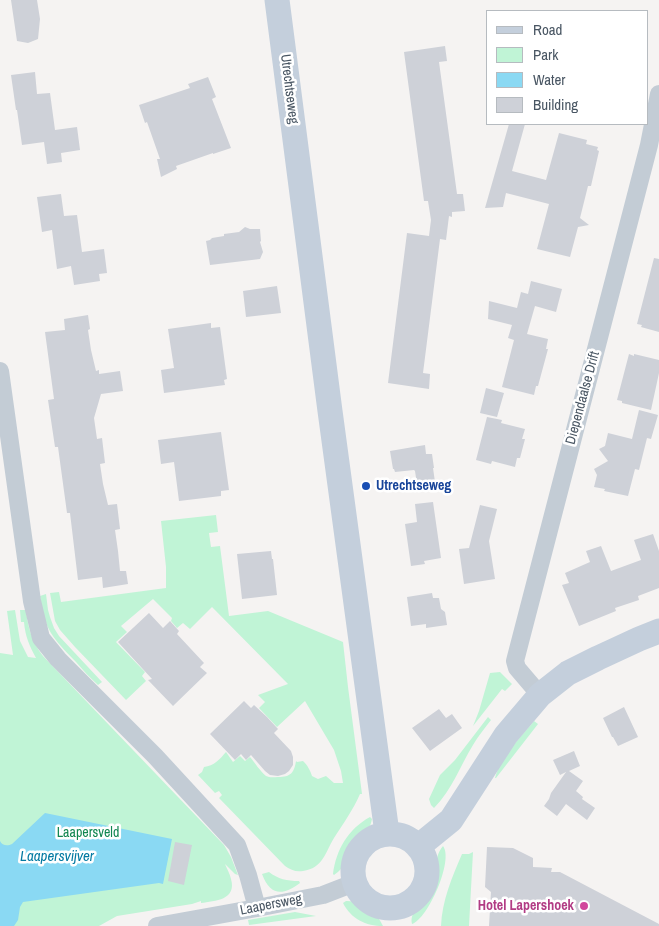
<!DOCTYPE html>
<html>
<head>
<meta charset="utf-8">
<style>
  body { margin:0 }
  #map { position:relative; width:659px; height:926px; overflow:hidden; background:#f5f3f2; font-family:"Archivo Narrow",sans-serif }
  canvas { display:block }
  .legend { position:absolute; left:486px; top:10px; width:162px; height:115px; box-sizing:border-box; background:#fff; border:1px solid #b6bbc0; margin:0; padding:6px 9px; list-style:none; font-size:15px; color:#485562 }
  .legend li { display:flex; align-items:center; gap:10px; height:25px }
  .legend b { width:25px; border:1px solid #b6bbc0 }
</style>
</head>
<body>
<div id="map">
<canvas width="659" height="926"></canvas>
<ul class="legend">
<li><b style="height:6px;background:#c4cfdc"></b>Road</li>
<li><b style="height:14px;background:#c0f4d6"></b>Park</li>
<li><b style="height:14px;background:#8ad9f3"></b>Water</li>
<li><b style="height:14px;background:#ced1d8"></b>Building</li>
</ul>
</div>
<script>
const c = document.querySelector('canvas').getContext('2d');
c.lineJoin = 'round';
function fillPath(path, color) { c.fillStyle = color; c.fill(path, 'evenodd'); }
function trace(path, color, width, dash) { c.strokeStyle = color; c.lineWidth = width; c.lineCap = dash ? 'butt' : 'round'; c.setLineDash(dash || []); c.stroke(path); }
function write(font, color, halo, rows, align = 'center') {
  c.font = font + ' "Archivo Narrow",sans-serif'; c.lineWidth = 5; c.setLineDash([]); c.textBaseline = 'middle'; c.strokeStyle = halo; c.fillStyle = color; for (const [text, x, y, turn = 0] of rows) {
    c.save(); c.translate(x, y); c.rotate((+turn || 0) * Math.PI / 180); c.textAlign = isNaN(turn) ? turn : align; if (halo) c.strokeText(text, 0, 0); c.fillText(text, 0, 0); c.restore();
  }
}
fillPath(new Path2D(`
  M216,515l2,17 -9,1 2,14 9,-1 9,70 39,-5 75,31 5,45 14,107h-2c-7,16 -17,30 -26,44 -9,15 -11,30 -31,33 -8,1 -12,-1 -18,-5l-66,-68 3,-3 -3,-4 -4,2 -17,-18 4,-3 2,-5c10,-1 16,-8 22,-15l7,10 7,-6 5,5 5,-4c5,6 10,14 16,19 4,2 8,1 12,1 13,0 16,-4 18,-16l1,1 6,-1c5,5 7,9 9,15l6,3 8,-3 8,7h9l-2,-12 -7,-21 -29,-49 -28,26 -18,-19 6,-6 -7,-7 30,-11 -76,-77 -22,22 -7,-6 -6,5 -6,-7 1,-3 -19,-19 -32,27 6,6 -11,10 29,30 -3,4 4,5 -20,19 -51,-53 -15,-17 -5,-9 -5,-28 9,-1 2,10 105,-14v-21l-5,-46z
  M46,594l2,16 2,7 4,11 5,8 43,46 -4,3c-8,-7 -15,-15 -22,-23 -24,-25 -31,-31 -36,-66z
  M15,610l5,31 8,16 8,1c-6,-11 -11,-22 -12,-36h-3l-1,-12h6c2,18 6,32 17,46l181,189 7,12 7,18 -3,-1 -10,-10c2,5 5,10 6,15 6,21 -16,22 -30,24v-2l-9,3 -75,12 -18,10h-99v-273l13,2 -6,-44z
  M500,672l12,12 -7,7 -3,-2 -29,37 6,-15 11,-38z
  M488,717l3,3c-6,8 -13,16 -18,25 -13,21 -21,45 -39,63l-3,-3 -2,-6 11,-24 15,-15z
  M534,721l4,3 -42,54h-1c6,-22 25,-40 39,-57z
  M370,817l2,2c-3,16 -12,17 -19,30 -7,11 -7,18 -19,26l-1,-1c3,-24 15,-45 37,-57z
  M443,846c11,14 -15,73 -31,78 -3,-14 12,-20 18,-33 8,-14 2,-32 13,-45z
  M473,852l-4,74h-28c1,-25 11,-49 21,-72h7z
  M269,872c9,7 18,9 30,9l1,2c-17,13 -30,13 -38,-9z
  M346,901c15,-1 31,11 37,25 -17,0 -32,-7 -40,-23z
  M295,912l21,4 -67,9 -1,-5z`), '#c0f4d6');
fillPath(new Path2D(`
  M45,813l127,26 -9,45 -4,-1 -136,19 -3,5 -2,13 -4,6h-14v-85c2,5 8,5 12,3z`), '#8ad9f3');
fillPath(new Path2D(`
  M11,0h26l3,19 -2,20 -10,4 -11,-2z
  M445,46l2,15 -8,1 18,132h6l2,17 -13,1v5l-3,-1 -3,24 -6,-1 -17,134 7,1 -1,15 -41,-6 19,-150 22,3 2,-16 -3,-19h-4l-20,-149z
  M35,72l2,22 13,-1 5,37 22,-3 3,23 -19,3 1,9 -15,2 -3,-22 -22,3 -5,-35h-1l-5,-35z
  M208,77l8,20 -4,2 19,49 -18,6v-1l-37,13 1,3 -16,8 -4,-18h3l-13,-37 -2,1 -6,-18 51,-17 -2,-4z
  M509,124h16l-13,47 34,9 13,-47 28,7 -1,4 12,3 -1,3 2,1 -8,35h-3l-8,32 9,7 -11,2 -8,30 -33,-8 12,-45 -43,-11 -3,14 -18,1z
  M61,194l3,22 13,-1 5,37 22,-3 3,24 -8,1 1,7 -26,4 -3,-19 -14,3 -5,-39 -10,2 -5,-35z
  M245,227l5,2h10l1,12 -1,1 3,10 -3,7 -50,6 -4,-24 4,-1 2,-2 12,-2v-2l15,-2z
  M654,258l5,1v73l-18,-5 1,-2 -5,-1z
  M531,281l31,8 -6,23 -21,-6 -8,28 21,5 -2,10h2l-10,37h-2l-2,9 -32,-8 12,-47 -6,-2 4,-13 -24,-6 1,-18 28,7 4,-16 7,2z
  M277,286l4,27 -35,4 -3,-26z
  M88,315l2,14 -2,1 3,20 5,21 3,-1v4l21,-3 3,20 -22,3 -7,24 3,21 5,-1 3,25 -5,1 3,20 5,21 9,-1 3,25 -5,1 3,21 2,20h6l2,13 -25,4 -1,-11 -24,3 -8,-67h-3l-9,-66h-3l-7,-47 6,-1 -9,-67 20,-2 -1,-11z
  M211,323v5l9,-1 7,52 -3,1 1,5 -61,8 -3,-23 13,-2 -6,-39z
  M629,354l5,2v-2l25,6v13l-8,37 -29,-7v-2l-5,-1z
  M486,388l18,5 -7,24 -17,-4z
  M639,410l19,5 -7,24 -4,-1 -8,32 -4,-1 -7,27 -24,-5 1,-2 -11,-2 3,-12 -3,-6 14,-8 -9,-12 6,-3 3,-13 24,6z
  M487,417l15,3 -1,3 24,6 -3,10h3l-5,19h-3l-2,9 -23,-6 -1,3 -15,-4z
  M221,432l8,58 -8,1v5l-42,5 -5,-39 -13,2 -3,-24z
  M425,445l1,9h6l2,14h-1l3,21 -18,2 -3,-20 -1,-1 -19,2 -1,-3h-1l-3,-18z
  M433,502l8,56 -17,3 1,3 -14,2 -6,-42 12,-2 -2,-18z
  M480,505l17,4 -8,32 6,38 -31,5 -5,-35 10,-1z
  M653,534l6,17v37l-21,8 1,4 -24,8 1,3 -37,15 -17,-41 7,-2 -4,-10 25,-11 -4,-11 15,-5 10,25 30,-11 -7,-20z
  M271,551l1,8h1l4,36 -35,4 -5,-45z
  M432,593l1,5h6l2,11 4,3 2,13 -21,3v-4l-15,2 -4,-29z
  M149,613l14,15 7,-7 9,10 -2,3 27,29 -4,4 7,6 -34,33 -25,-26 4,-1 -34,-37z
  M244,701l7,7 3,-3 13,12 11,12 -4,4 17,18 2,6v8l-4,6 -4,3 -7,2 -8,-1 -5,-4 -14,-16 -5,5 -5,-6 -6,6 -25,-26z
  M624,707l14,30 -20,9 -5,-9h-1l-9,-19z
  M439,709l7,9 6,-4 10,14 -32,23 -18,-23z
  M574,751l6,15 -11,5 14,10 -7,10 7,6 -1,2 13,9 -8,12 -21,-16 -9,12 -13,-10 5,-7 2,-6 15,-21 -6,3 -7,-15z
  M175,842l17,3 -8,40 -16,-4z
  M487,847l26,1 20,10v9l19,1 -1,4h9l99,52v2h-170l2,-34 -6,-5z`), '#ced1d8');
trace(new Path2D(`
  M0,371l32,230 9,37 17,21 97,97 82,89 11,30 9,33
  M540,695l-23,-27 -2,-7 134,-516 10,-51
  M157,926l100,-18 66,-13 31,-12`), '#c3ccd5', 18);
trace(new Path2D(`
  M277,0l53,411 57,422
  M353 871a37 37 0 1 1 74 0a37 37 0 1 1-74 0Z
  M419,846l32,-26 55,-85 34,-40 28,-22 30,-15 41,-19 20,-8`), '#c4cfdc', 25);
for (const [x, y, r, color] of [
  [366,486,5,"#1a4fb4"],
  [584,906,5,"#d1479c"]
]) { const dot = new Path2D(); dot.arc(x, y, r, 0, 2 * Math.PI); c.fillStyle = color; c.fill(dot); trace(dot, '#fff', 2); }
write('14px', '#485562', '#fff', [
  ["Utrechtseweg",289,89,83],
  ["Diependaalse Drift",583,398,-75],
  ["Laapersweg",271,905,-11]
]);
write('bold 14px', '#164399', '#fff', [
  ["Utrechtseweg",376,486]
], 'left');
write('14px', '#118650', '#fff', [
  ["Laapersveld",88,833]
]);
write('bold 14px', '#b23c85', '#fff', [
  ["Hotel Lapershoek",574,906]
], 'right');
write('italic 15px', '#037aa2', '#fff', [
  ["Laapersvijver",57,857]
]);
</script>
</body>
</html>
